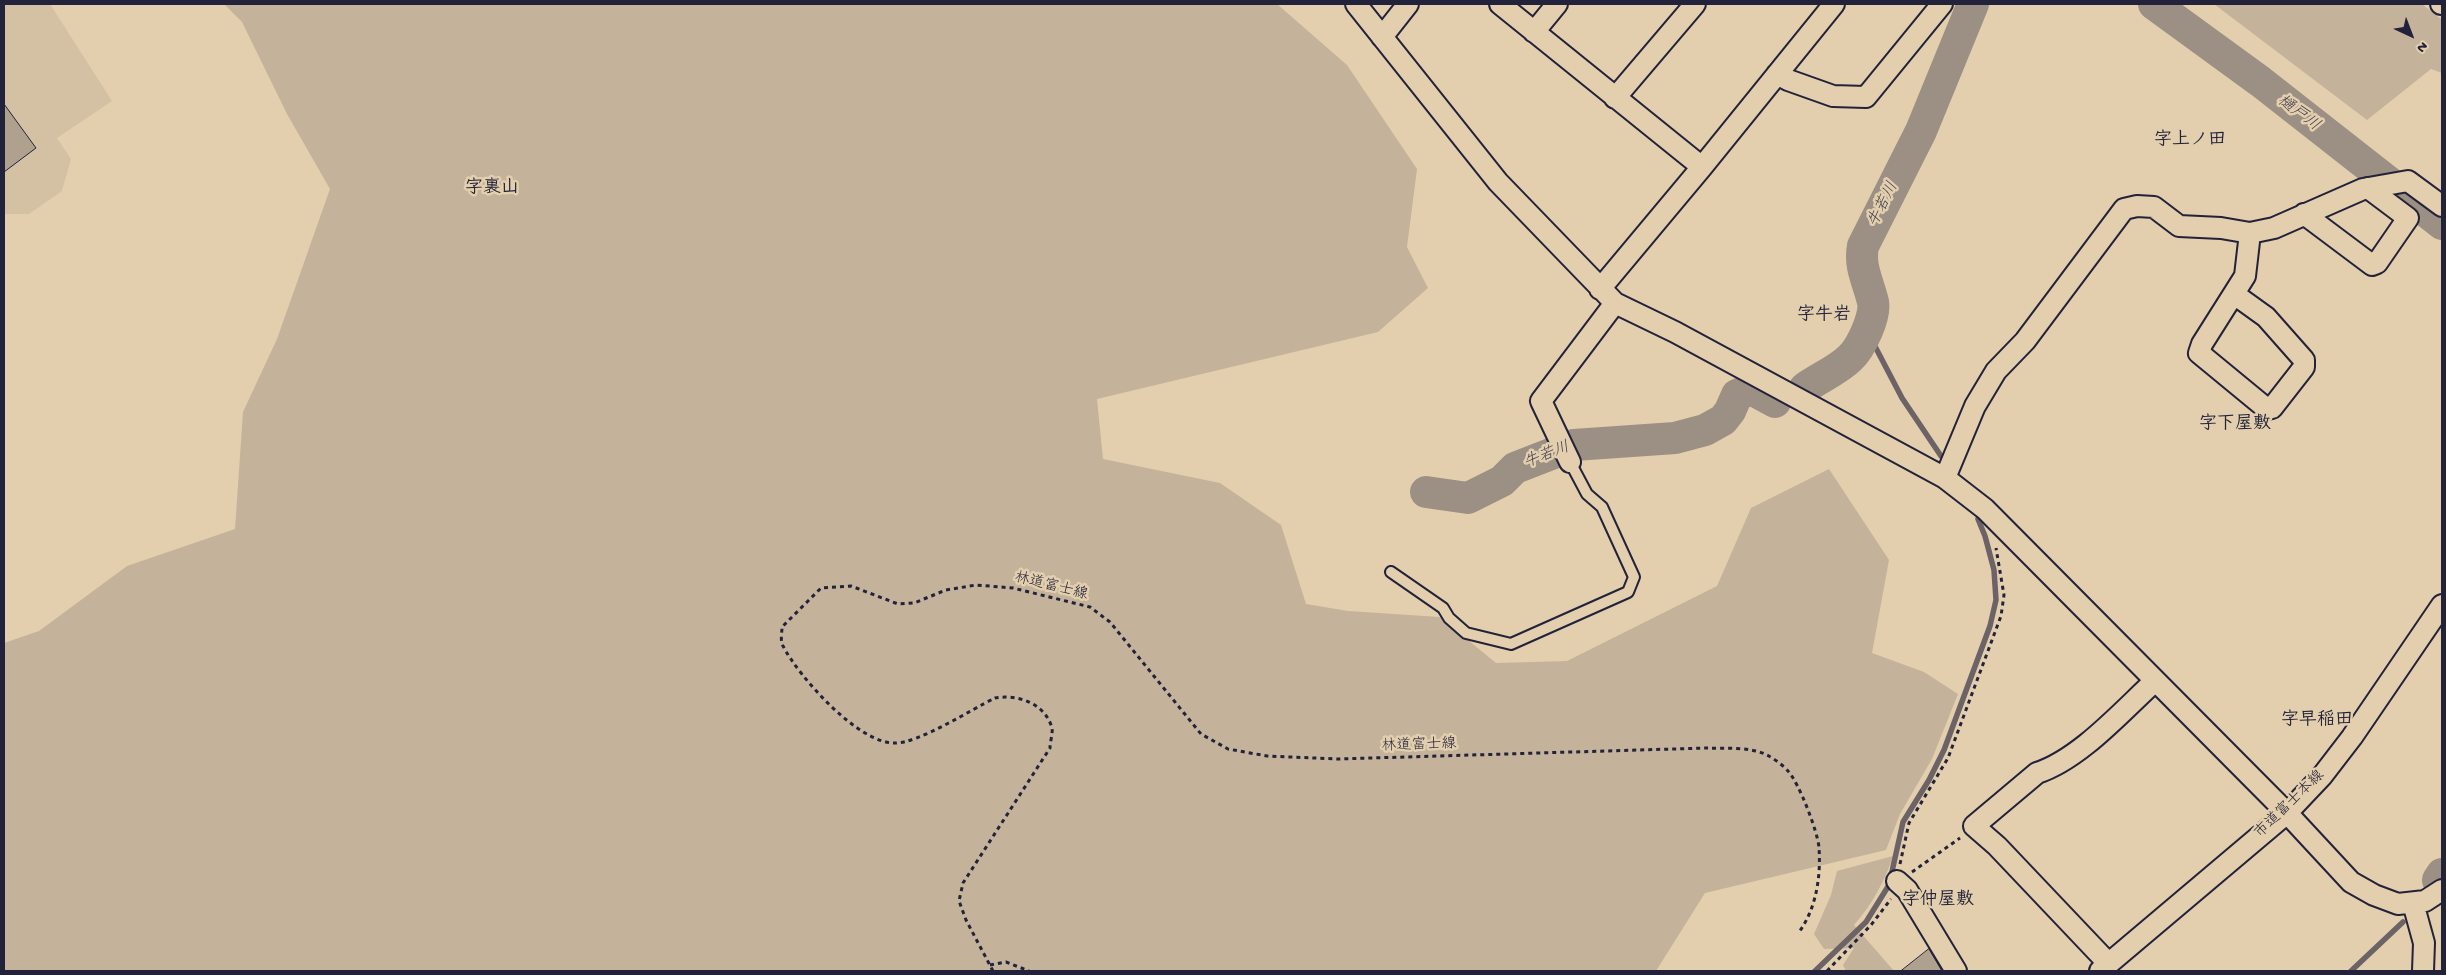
<!DOCTYPE html>
<html>
<head>
<meta charset="utf-8">
<style>
  body { margin:0 }
  #map { position:relative; width:2446px; height:975px; overflow:hidden; background:#e3cfad; font-family:"Gochi Hand",sans-serif }
  canvas { display:block }
  .frame { position:absolute; inset:0; border:5px solid #22223b; pointer-events:none }
  .north { position:absolute; left:2386px; top:10px; width:50px; height:50px; -webkit-text-stroke:4px #e3cfad; paint-order:stroke; rotate:137deg; font-size:14px; font-weight:700; line-height:20px; text-align:center; color:#22223b }
  .north::after { content:''; display:block; margin:auto; width:18px; height:22px; background:#22223b; clip-path:polygon(50% 0,100% 100%,50% 72%,0 100%) }
</style>
</head>
<body>
<div id="map">
<canvas width="2446" height="975"></canvas>
<div class="frame"></div>
<div class="north">N</div>
</div>
<script>
const c = document.querySelector('canvas').getContext('2d');
c.lineJoin = 'round';
function fillPath(path, color) { c.fillStyle = color; c.fill(path, 'evenodd'); }
function trace(path, color, width, dash) { c.strokeStyle = color; c.lineWidth = width; c.lineCap = dash ? 'butt' : 'round'; c.setLineDash(dash || []); c.stroke(path); }
function write(font, color, halo, rows, align = 'center') {
  c.font = font + ' "Gochi Hand","Klee One",sans-serif'; c.lineWidth = 5; c.setLineDash([]); c.textBaseline = 'middle'; c.strokeStyle = halo; c.fillStyle = color; for (const [text, x, y, turn = 0] of rows) {
    c.save(); c.translate(x, y); c.rotate((+turn || 0) * Math.PI / 180); c.textAlign = isNaN(turn) ? turn : align; if (halo) c.strokeText(text, 0, 0); c.fillText(text, 0, 0); c.restore();
  }
}
fillPath(new Path2D(`
  M4,4h46l62,97 -55,37 14,21 -9,32 -33,23h-25z`), '#d4c1a4');
fillPath(new Path2D(`
  M224,4h1053l70,61 70,104 -10,78 21,41 -50,44 -281,67 6,60 117,24 61,42 25,79 42,7 92,6 56,46 71,-2 150,-75 34,-78 78,-39 60,91 -17,93 52,19 34,22 -26,65 -32,55 -14,36 -181,43 -49,78h-1652v-328l35,-12 88,-65 108,-37 8,-117 34,-73 53,-150 -43,-75 -45,-92z
  M2214,4h208l20,16v53l-11,-4 -64,51z
  M1893,856c-8,25 -22,50 -39,69l40,46h-48l-3,-6 11,-17 -30,1 -10,-15 17,-39 6,-24z`), '#c4b39a');
trace(new Path2D(`
  M1867,331l35,67 39,58
  M1815,971l51,-49 23,-37 14,-63 26,-42 15,-30 46,-124 6,-26 -2,-30 -9,-34 -7,-17
  M2351,971l52,-49`), '#6b6366', 5.5);
trace(new Path2D(`
  M2154,4l107,78 181,142
  M1805,388c14,-10 33,-18 45,-30 11,-10 26,-42 23,-56 -5,-21 -14,-35 -10,-56l58,-115 52,-127
  M1426,492l42,6 34,-17 13,-13 59,-23 101,-7 30,-8 18,-10 7,-9 7,-16 14,-6 24,13
  M2438,880l4,-6`), '#9c8f83', 32);
const building = new Path2D(`
  M4,104l32,44 -32,24z
  M1929,949l13,22h-41z`);
fillPath(building, '#b0a18f');
trace(building, '#22223b', 1);
const service = new Path2D(`
  M1391,572l52,36 6,10 17,15 45,11 117,-52 6,-15 -32,-70 -15,-13 -17,-32`);
const minor = new Path2D(`
  M1356,4l142,178 117,121 60,29 270,146 40,31 302,304 64,69 23,13 24,9 27,-3 17,-11
  M1500,4l202,163
  M2441,4h1
  M1534,32l23,-28
  M1382,37l26,-33
  M1777,74l11,6 45,16 33,1 76,-93
  M1615,98l80,-94
  M2304,214l68,51 5,-2 31,-45 -40,-30
  M1600,289l102,-122 132,-163
  M2234,294l32,23 38,43v7l-32,41 -5,1 -68,-56 3,-9 43,-68 5,-43
  M1570,462l-29,-61 74,-98
  M1945,478l30,-72 21,-35 29,-30 99,-132 13,-3 17,1 25,19 42,2 29,5 24,-5 89,-39 45,-8 34,25
  M1897,881l10,9 49,81
  M2413,903l11,40 -1,28
  M2109,964l-112,-118 -23,-20 63,-53c43,-14 85,-62 118,-92
  M2100,971l187,-158 35,-37 30,-39 90,-132`);
trace(service, '#22223b', 14);
trace(minor, '#22223b', 24);
trace(new Path2D(`
  M1900,864l9,-41 39,-65 53,-142 3,-21 -8,-47
  M1912,872l48,-34
  M990,965l16,-3 23,9
  M993,971l-27,-51 -7,-19 4,-18 87,-135c0,-6 3,-15 2,-20 -7,-25 -35,-34 -57,-30 -23,11 -77,46 -101,45 -36,0 -95,-66 -111,-97 -3,-5 -1,-13 -1,-19l39,-39 30,-2 47,18 16,-1 32,-13 30,-5 37,3 77,19 20,15 91,112 27,15 39,7 71,3 368,-11c19,1 43,-2 61,7 6,3 16,10 21,16 11,12 30,61 31,77 2,29 -3,61 -20,84
  M1827,971l44,-46 20,-26`), '#22223b', 3, [4, 4]);
trace(service, '#e3cfad', 10);
trace(minor, '#e3cfad', 20);
write('15px', '#22223b', '#e3cfad', [
  ["林道富士線",1051,587,14],
  ["林道富士線",1419,746,-2],
  ["市道富士本線",2290,805,-44]
]);
write('italic 16px', '#403d4d', '#e3cfad', [
  ["樋戸川",2298,114,37],
  ["牛若川",1884,205,-63],
  ["牛若川",1547,456,-21]
]);
write('bold 18px', '#22223b', '#e3cfad', [
  ["字上ノ田",2190,141],
  ["字裏山",492,189],
  ["字牛岩",1824,316],
  ["字下屋敷",2235,425],
  ["字早稲田",2317,721],
  ["字仲屋敷",1938,901]
]);
</script>
</body>
</html>
